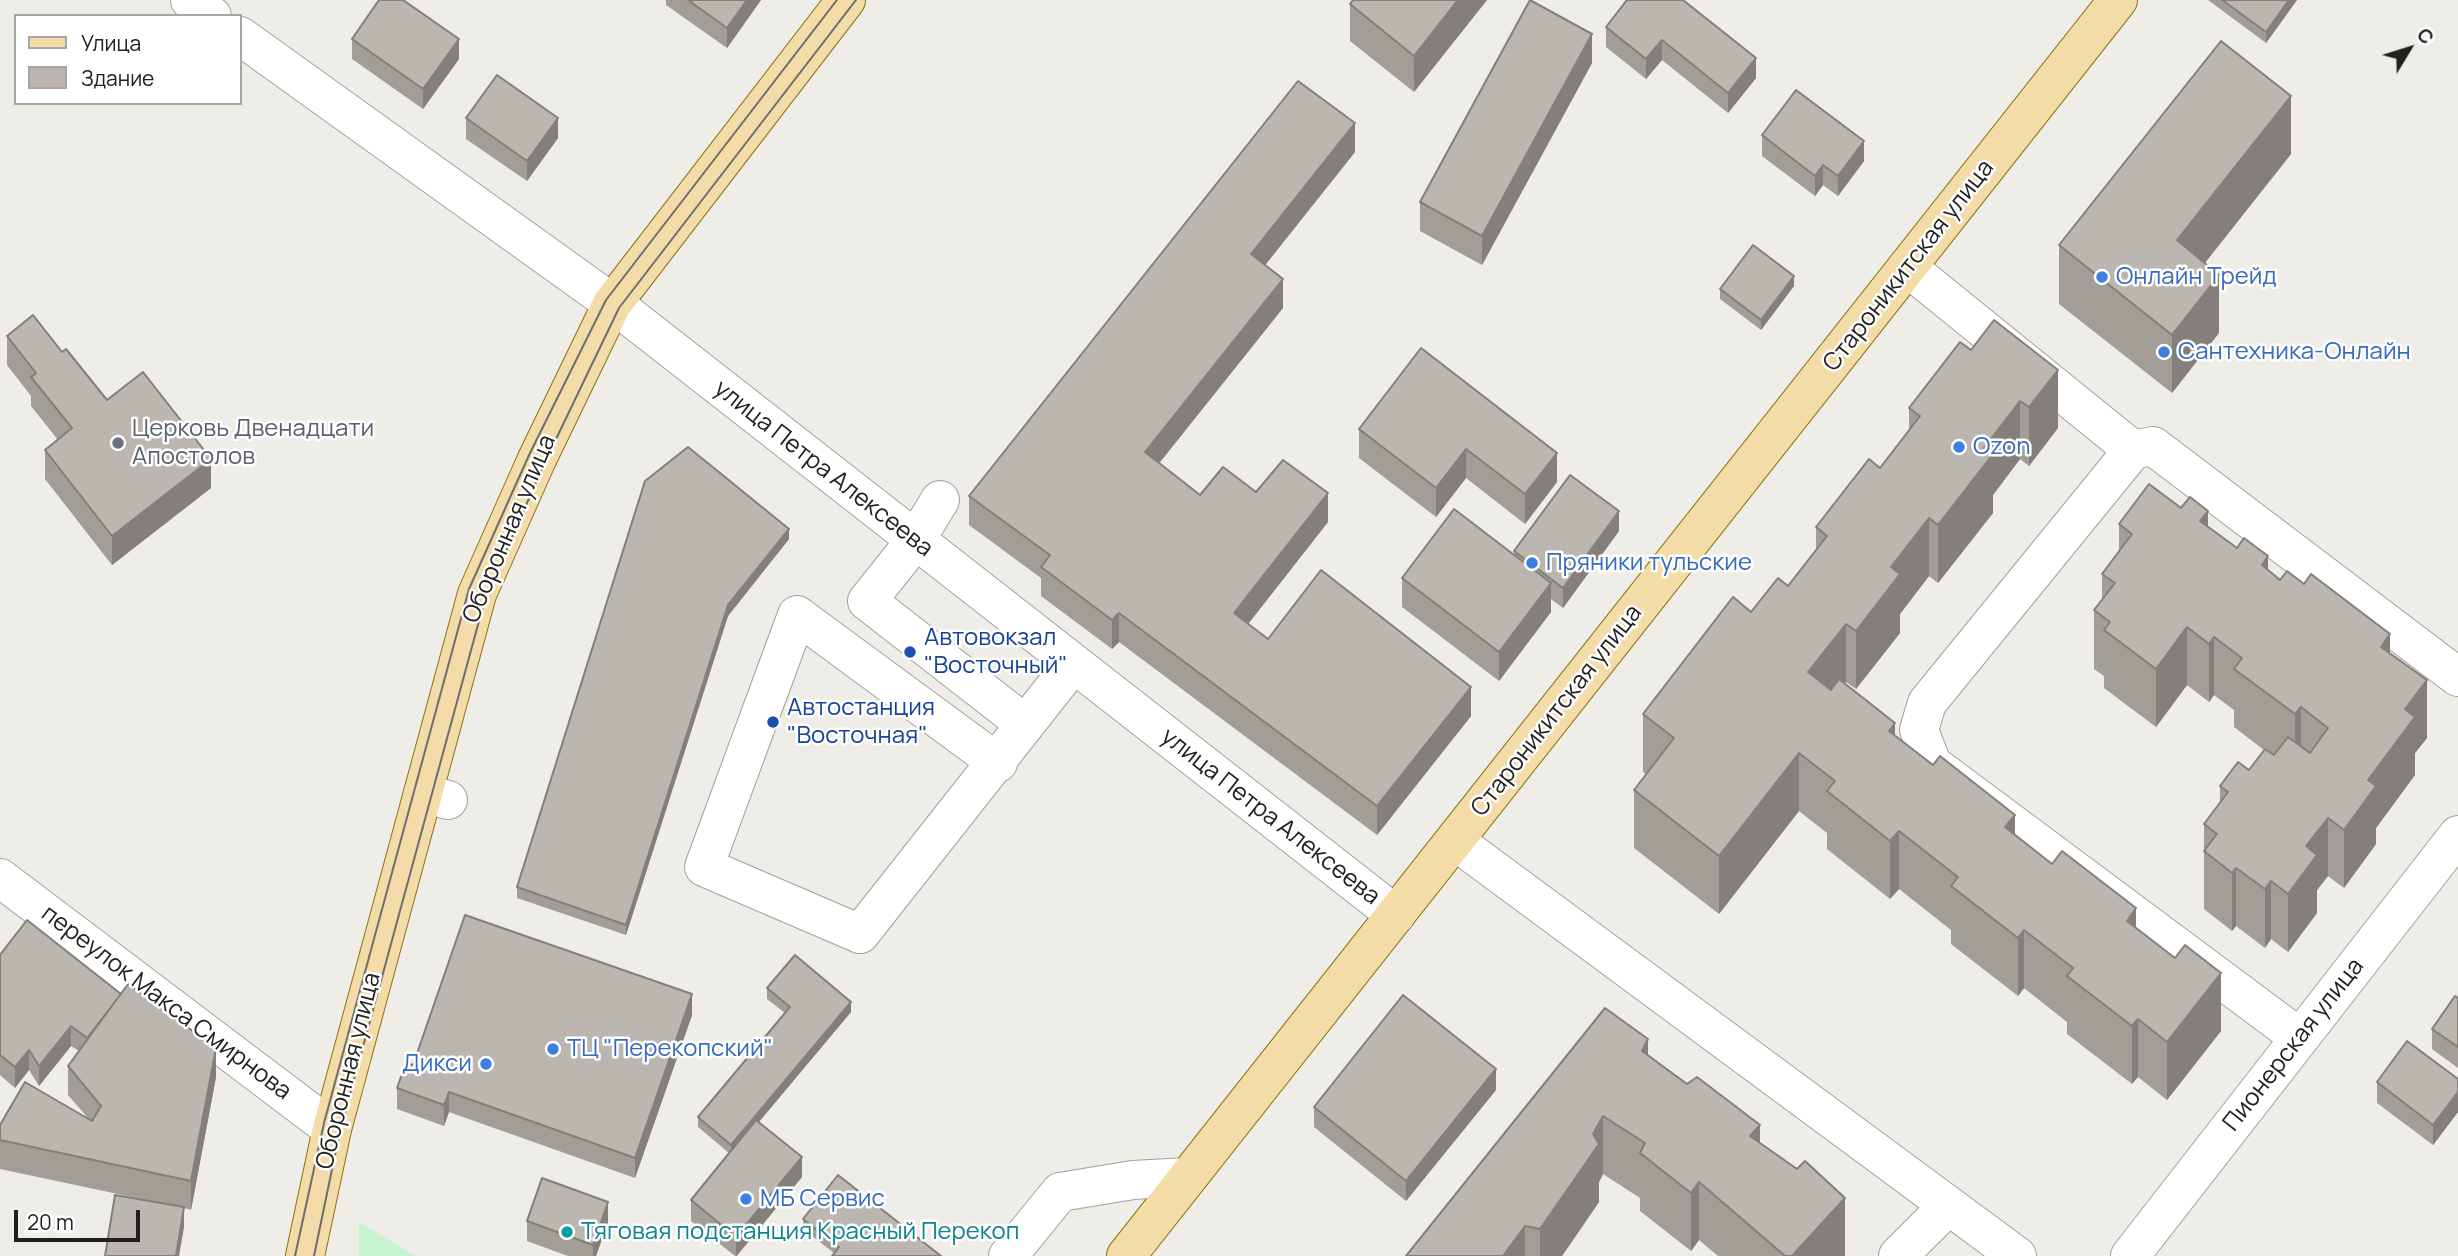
<!DOCTYPE html>
<html>
<head>
<meta charset="utf-8">
<style>
  body { margin:0 }
  #map { position:relative; width:2458px; height:1256px; overflow:hidden; background:#efede7; font-family:Manrope,sans-serif }
  canvas { display:block }
  .legend { position:absolute; left:14px; top:14px; width:228px; height:91px; box-sizing:border-box; background:#fff; border:2px solid #a6a6a6; margin:0; padding:9px 12px; list-style:none; font-size:21px; color:#202020 }
  .legend li { display:flex; align-items:center; gap:14px; height:35px }
  .legend b { width:35px; border:2px solid #a6a6a6 }
  .north { position:absolute; left:2374px; top:14px; width:70px; height:70px; -webkit-text-stroke:5px #fff; paint-order:stroke; rotate:52deg; font-size:19px; font-weight:700; line-height:28px; text-align:center; color:#202020 }
  .north::after { content:''; display:block; margin:auto; width:24px; height:32px; background:#202020; clip-path:polygon(50% 0,100% 100%,50% 72%,0 100%) }
  .scale { position:absolute; left:14px; top:1210px; width:126px; height:32px; box-sizing:border-box; border:4px solid #202020; border-top:0; padding-left:9px; font-size:21px; line-height:24px; white-space:nowrap; color:#202020; -webkit-text-stroke:5px #fff; paint-order:stroke }
</style>
</head>
<body>
<div id="map">
<canvas width="2458" height="1256"></canvas>
<ul class="legend">
<li><b style="height:9px;background:#f3dca8"></b>Улица</li>
<li><b style="height:19px;background:#bcb6b0"></b>Здание</li>
</ul>
<div class="north">С</div>
<div class="scale">20 m</div>
</div>
<script>
const c = document.querySelector('canvas').getContext('2d');
c.lineJoin = 'round';
function fillPath(path, color) { c.fillStyle = color; c.fill(path, 'evenodd'); }
function trace(path, color, width, dash) { c.strokeStyle = color; c.lineWidth = width; c.lineCap = dash ? 'butt' : 'round'; c.setLineDash(dash || []); c.stroke(path); }
function write(font, color, halo, rows, align = 'center') {
  c.font = font + ' Manrope,sans-serif'; c.lineWidth = 5; c.setLineDash([]); c.textBaseline = 'middle'; c.strokeStyle = halo; c.fillStyle = color; for (const [text, x, y, turn = 0] of rows) {
    c.save(); c.translate(x, y); c.rotate((+turn || 0) * Math.PI / 180); c.textAlign = isNaN(turn) ? turn : align; if (halo) c.strokeText(text, 0, 0); c.fillText(text, 0, 0); c.restore();
  }
}
fillPath(new Path2D(`
  M359,1222l57,34h-57z`), '#c9f4d2');
const minor = new Path2D(`
  M190,0l22,16
  M240,36l379,272 777,607
  M1907,267l226,183
  M940,500l-25,41 -48,60 158,123
  M998,763l-201,-148 -93,252 156,67 213,-270
  M423,793l25,7
  M1455,841l562,415
  M0,878l332,251
  M2300,1038l-368,-274 -13,-34 8,-27 206,-253 20,-4 305,231
  M1008,1256l52,-64 73,-12 55,-3
  M1898,1256l50,-50
  M2130,1256l328,-421`);
const major = new Path2D(`
  M305,1256l27,-127 145,-535 60,-135 75,-155 234,-304
  M1126,1256l992,-1256`);
trace(minor, '#a1a1a1', 40);
trace(major, '#8c720f', 40);
trace(minor, '#fff', 38);
trace(major, '#f3dca8', 38);
trace(new Path2D(`
  M295,1256l29,-133 145,-534 61,-136 76,-153 231,-300
  M314,1256l26,-125 145,-532 59,-135 75,-156 237,-308`), '#6e6e6e', 2);
fillPath(new Path2D(`
  M666,0h95l-34,48 -61,-43z
  M1353,0h134l-73,92 -64,-51v-37z
  M1627,0l129,78 -28,35 -66,-53 -16,19 -40,-32v-20z
  M2208,0h89l-31,43z
  M352,39l107,20 -36,50 -71,-50z
  M1592,63l-110,202 -62,-34v-29z
  M466,118l92,20 -31,43 -61,-42z
  M1762,135l102,26 -26,35 -15,-11 -8,11 -53,-40z
  M1355,152l-90,113 18,43 -124,155 41,32 56,-3 72,30 -80,102 20,15 203,77 -94,119 -258,-193 -7,7 -71,-53v-18l-72,-53v-29z
  M2291,154l-86,109 14,70 -47,60 -113,-89v-59z
  M1794,286l-33,44 -41,-31v-10z
  M7,336l55,16 45,48 104,88 -99,77 -67,-86v-29l13,-10 -27,-34v-10l-24,-31z
  M1960,342l98,86 -29,38 -9,-7 -27,36v18l-55,70 -9,-7 -29,38v19l-44,56 -10,-7 -1,2 50,52 120,99 121,93 85,103 -54,69 -29,-23 -6,7 -65,-50v-12l-43,-34 -6,8 -67,-52v-14l-52,-41 -9,10 -63,-50v-16l-28,-22 -80,103 -85,-66v-58l12,-16 -3,-2v-58l108,-102 37,-26 28,-36v-23l64,-59 29,-38v-22z
  M1421,348l136,134 -32,42 -59,-46 -30,39 -77,-59v-29z
  M645,481l144,58 -61,77 -102,319 -109,-37v-11z
  M2181,508l99,72 110,74 37,84 -12,15v22l-39,53v16l-32,44 -16,-12 -11,14v23l-29,39 -17,-13 -6,9 -29,-22 -4,5 -28,-22v-85l16,-21v-17l29,-16 15,-20 -30,-23v-17l-20,-15 -5,7 -22,-17 -31,42 -52,-39v-12l-10,-7v-59l8,-10v-26l17,-23v-27z
  M1619,531l-56,77 -12,-9v13l-52,69 -97,-74v-29l112,-23v-4z
  M0,955l216,122 -25,133 -7,-2v19l-33,-26 -151,-32v-44l87,-8 -19,-22v-29l11,-15 -8,-5 -32,40 -10,-16 -14,18 -15,-13z
  M767,988l84,24 -92,110 43,55 -65,79h-2l-44,-35v-21l38,-47 -31,-26v-10l87,-104 -18,-14z
  M2458,998v70l-26,-19v-20z
  M692,1015l-57,163 -186,-66 -5,14 -47,-17v-21l16,-23z
  M1648,1056l112,87 85,113h-127l-19,-16 -8,11 -51,-40v-13l-37,-24 -4,8v20l-37,54h-156z
  M2458,1079v33l-25,33 -56,-42v-21z
  M1496,1090l-90,111 -92,-74v-20z
  M803,1219l138,37 -107,-3 -31,-24z
  M527,1221l81,1 -12,34h-28l-41,-15z`), '#a29d97');
fillPath(new Path2D(`
  M747,0h14l-34,48v-20z
  M1458,0h29l-73,92v-36z
  M2289,0h8l-31,43v-11z
  M1592,34v29l-110,202v-29z
  M459,39v20l-36,50v-20z
  M1662,40v20l-16,19v-20z
  M1756,58v20l-28,35v-20z
  M2291,96v58l-114,144v-58z
  M558,118v20l-31,43v-20z
  M1355,123v29l-104,131v-29z
  M1864,141v20l-26,35v-20z
  M1823,165v20l-8,11v-20z
  M2219,275v58l-47,60v-58z
  M1794,276v10l-33,44v-10z
  M1283,279v29l-138,173v-29z
  M2058,370v58l-29,38v-59z
  M2020,401v58l-27,36v18l-55,70v-58l46,-77z
  M1466,449v29l-30,39v-29z
  M1557,453v29l-32,42v-30z
  M211,459v29l-99,77v-29z
  M1328,493v29l-94,120v-29z
  M1619,511v20l-56,77v-20z
  M2208,511v58l-8,-48z
  M1929,518v58l-29,38v19l-44,56v-58l35,-64z
  M789,529v10l-61,77 -102,319v-10l102,-320z
  M2268,556v58l-6,-49z
  M1551,583v29l-52,69v-29z
  M1119,613v29l-7,7v-29z
  M1846,624v58l-38,48v-58z
  M2187,627v58l-31,42v-58z
  M2390,634v58l-9,-45z
  M2214,637v58l-5,7v-58z
  M2427,680v58l-12,15v22l-39,53v16l-32,44v-58l61,-121z
  M1471,687v29l-94,119v-29z
  M2301,707v59l-6,6v-58z
  M1895,723v58l-6,-50z
  M1799,753v58l-80,103v-58z
  M2015,815v58l-10,-46z
  M2328,818v58l-11,14v23l-29,39v-58l18,-48z
  M1899,831v58l-9,10v-58z
  M2236,868v58l-4,5v-58z
  M2271,881v58l-6,9v-59z
  M2136,908v58l-9,-45z
  M2024,930v58l-6,8v-58z
  M2221,973v58l-54,69v-58z
  M692,994v21l-57,163v-20z
  M851,1002v10l-120,143v-10z
  M2138,1019v58l-6,7v-58z
  M71,1026v20l-32,40v-20z
  M1648,1039v58l-6,-46z
  M216,1048v29l-25,133v-29z
  M29,1050v20l-14,18v-21z
  M1496,1069v21l-90,111v-20z
  M449,1092v20l-5,14v-21z
  M2458,1092v20l-25,33v-20z
  M1603,1116v58l-4,8v20l-37,54h-22v-27z
  M1760,1125v58l-10,-47z
  M802,1157v20l-66,79v-19z
  M1699,1182v58l-8,11v-58z
  M1845,1198v58h-53z
  M608,1202v20l-12,34h-3v-11z
  M184,1207v20l-5,29h-3z
  M1525,1226v30h-22z`), '#847f7b');
const building = new Path2D(`
  M379,0h24l56,39 -36,50 -71,-50z
  M688,0h59l-20,28z
  M1353,0h105l-44,56 -64,-52z
  M1530,0l62,34 -110,202 -62,-34z
  M1627,0h56l73,58 -28,35 -66,-53 -16,19 -40,-32z
  M2222,0h67l-23,32z
  M2221,41l70,55 -114,144 42,35 -47,60 -113,-90z
  M497,75l61,43 -31,43 -61,-43z
  M1298,81l57,42 -104,131 32,25 -138,173 55,43 23,-28 33,25 27,-32 45,33 -94,120 34,26 53,-69 150,117 -94,119 -258,-193 -7,7 -71,-53 9,-12 -81,-59z
  M1796,90l68,51 -26,35 -15,-11 -8,11 -53,-41z
  M1753,245l41,31 -33,44 -41,-31z
  M33,315l29,37 4,-3 41,51 36,-28 68,87 -99,77 -67,-86 27,-22 -41,-51 5,-4 -29,-37z
  M1994,320l64,50 -29,37 -9,-6 -36,47 9,6 -55,71 -9,-7 -38,49 9,7 -44,57 -10,-7 -38,48 23,18 8,-11 56,44 -6,8 44,34 7,-9 75,59 -10,12 47,37 10,-13 74,57 -9,13 48,37 10,-13 36,28 -54,69 -29,-23 -6,7 -65,-50 6,-8 -49,-38 -6,8 -67,-52 7,-9 -59,-46 -9,10 -63,-50 8,-10 -36,-28 -80,103 -85,-66 40,-52 -31,-24 90,-117 18,15 27,-34 10,8 39,-50 -11,-9 53,-68 11,9 40,-52 -11,-8 51,-66 11,8z
  M1421,348l136,105 -32,41 -59,-45 -30,39 -77,-59z
  M688,447l101,82 -61,76 -102,320 -109,-38 128,-406z
  M1570,475l49,36 -56,77 -49,-37z
  M2149,484l32,24 9,-11 18,14 -8,10 37,27 7,-10 24,18 -6,9 18,15 7,-9 17,13 7,-10 79,60 -9,13 46,33 -22,29 10,8 -47,63 8,6 -32,44 -16,-12 -22,28 11,9 -29,39 -17,-13 -6,8 -29,-21 -4,5 -28,-22 13,-17 -13,-10 24,-32 -8,-6 18,-24 11,8 16,-21 9,6 14,-18 22,16 18,-25 -27,-21 -6,7 -61,-45 8,-11 -28,-21 -5,7 -22,-17 -31,42 -52,-39 6,-8 -16,-12 21,-27 -13,-9 30,-40 -13,-10z
  M1454,509l97,74 -52,69 -97,-74z
  M465,915l227,79 -57,164 -186,-66 -5,13 -47,-17 9,-25 7,2z
  M27,920l94,74 -34,44 -16,-12 -32,40 -10,-16 -14,17 -15,-12v-100z
  M795,955l56,47 -120,143 -33,-28 92,-110 -23,-19z
  M128,984l88,64 -25,133 -191,-41v-15l25,-43 67,39 9,-15 -33,-40z
  M1403,995l93,74 -90,112 -92,-74z
  M2455,996l3,2v49l-26,-18z
  M1605,1008l43,31 -6,12 45,33 10,-7 63,48 -10,11 47,33 8,-8 40,37 -53,58h-7l-86,-74 -8,11 -51,-40 5,-10 -42,-27 -10,18 6,10 -59,85 -15,-3 -22,30h-97z
  M2407,1041l51,38v13l-25,33 -56,-43z
  M756,1120l46,37 -66,80 -45,-37z
  M838,1175l103,81h-109l7,-9 -36,-28z
  M542,1178l66,24 -15,43 -66,-24z
  M115,1195l69,12 -8,49h-71z`);
fillPath(building, '#bcb6b0');
trace(building, '#847f7b', 2);
for (const [x, y, r, color] of [
  [2102,277,7,"#3f7fe0"],
  [2164,352,7,"#3f7fe0"],
  [118,443,7,"#6b7280"],
  [1959,447,7,"#3f7fe0"],
  [1532,563,7,"#3f7fe0"],
  [910,652,7,"#1a4fb4"],
  [773,722,7,"#1a4fb4"],
  [553,1049,7,"#3f7fe0"],
  [486,1064,7,"#3f7fe0"],
  [746,1199,7,"#3f7fe0"],
  [567,1232,7,"#0f9aa8"]
]) { const dot = new Path2D(); dot.arc(x, y, r, 0, 2 * Math.PI); c.fillStyle = color; c.fill(dot); trace(dot, '#fff', 2.5); }
write('24px', '#202020', '#fff', [
  ["Староникитская улица",1909,266,-52],
  ["улица Петра Алексеева",823,469,38],
  ["Оборонная улица",510,529,-67],
  ["Староникитская улица",1557,711,-52],
  ["улица Петра Алексеева",1270,817,38],
  ["переулок Макса Смирнова",166,1003,37],
  ["Пионерская улица",2294,1045,-52],
  ["Оборонная улица",349,1071,-76]
]);
write('24px', '#366cbe', '#fff', [
  ["Онлайн Трейд",2116,277],
  ["Сантехника-Онлайн",2178,352],
  ["Ozon",1973,447],
  ["Пряники тульские",1546,563],
  ["ТЦ \"Перекопский\"",567,1049],
  ["Дикси",472,1064,"right"],
  ["МБ Сервис",760,1199]
], 'left');
write('24px', '#5b616d', '#fff', [
  ["Церковь Двенадцати",132,429],
  ["Апостолов",132,457]
], 'left');
write('24px', '#164399', '#fff', [
  ["Автовокзал",924,638],
  ["\"Восточный\"",924,666],
  ["Автостанция",787,708],
  ["\"Восточная\"",787,736]
], 'left');
write('24px', '#0d838f', '#fff', [
  ["Тяговая подстанция Красный Перекоп",581,1232]
], 'left');
</script>
</body>
</html>
